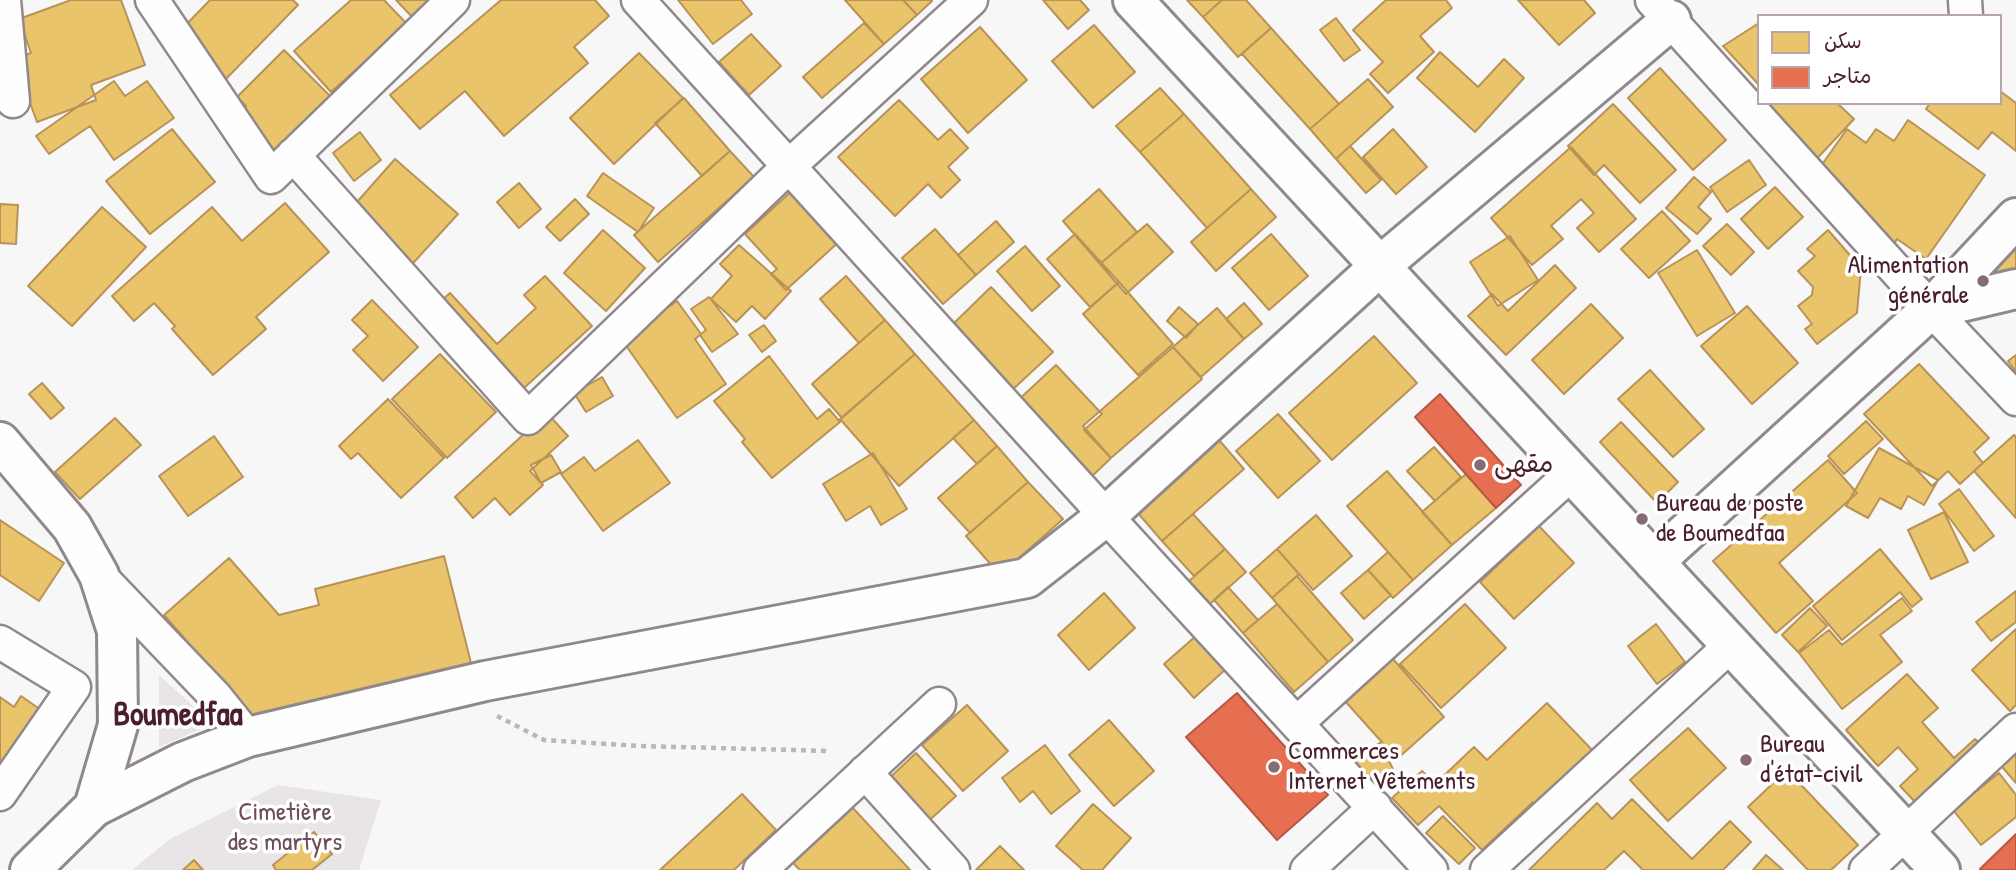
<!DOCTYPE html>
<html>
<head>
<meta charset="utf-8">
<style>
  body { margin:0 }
  #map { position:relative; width:2016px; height:870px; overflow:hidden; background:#f7f7f7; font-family:"Patrick Hand","Playpen Sans Arabic",sans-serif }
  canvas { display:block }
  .legend { position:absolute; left:1757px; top:14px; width:245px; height:91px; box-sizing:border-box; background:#fff; border:2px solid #b7a5aa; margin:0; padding:9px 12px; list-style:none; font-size:21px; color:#4a1f2b }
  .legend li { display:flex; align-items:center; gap:14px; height:35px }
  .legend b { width:35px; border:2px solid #b7a5aa }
</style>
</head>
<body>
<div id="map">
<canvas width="2016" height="870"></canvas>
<ul class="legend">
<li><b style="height:19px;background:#e9c46a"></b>سكن</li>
<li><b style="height:19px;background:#e76f51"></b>متاجر</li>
</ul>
</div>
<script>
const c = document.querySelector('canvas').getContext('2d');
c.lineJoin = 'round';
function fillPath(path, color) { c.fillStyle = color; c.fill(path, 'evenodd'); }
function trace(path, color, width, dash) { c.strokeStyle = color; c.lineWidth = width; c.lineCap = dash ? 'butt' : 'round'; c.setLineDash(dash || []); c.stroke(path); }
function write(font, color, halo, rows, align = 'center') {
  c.font = font + ' "Patrick Hand","Playpen Sans Arabic",sans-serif'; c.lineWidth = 7; c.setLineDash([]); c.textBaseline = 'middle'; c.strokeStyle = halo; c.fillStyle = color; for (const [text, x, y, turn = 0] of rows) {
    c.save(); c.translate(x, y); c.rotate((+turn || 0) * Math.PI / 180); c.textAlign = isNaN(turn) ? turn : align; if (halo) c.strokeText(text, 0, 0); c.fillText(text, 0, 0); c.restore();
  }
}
fillPath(new Path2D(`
  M159,675l54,49 -54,23z
  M278,785l103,15 -22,70h-227l38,-31z`), '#e9e5e6');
const homes = new Path2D(`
  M71,0h50l24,65 -54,20 5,15 -59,22 -23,-63 17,-6 -12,-34z
  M210,0h83l5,5 -76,78 -48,-46z
  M351,0h33l23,24 -76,68 -37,-41z
  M396,0h42l-22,21z
  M501,0h94l14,16 -35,31 14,16 -84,73 -39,-45 -45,38 -30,-34z
  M678,0h63l11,14 -39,30z
  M845,0h58l14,15 -33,29z
  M903,0h29v1l-15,14z
  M1043,0h37l9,10 -21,19z
  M1187,0h35l-19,17z
  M1222,0h24l25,28 -33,29 -35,-40z
  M1386,0h60l6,8 -32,28 14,16 -46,41 -18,-19 13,-12 -30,-32z
  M1518,0h66l11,13 -36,32z
  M1336,18l24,32 -16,11 -24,-31z
  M864,23l20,21 -62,54 -19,-21z
  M1759,23v62l-36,-39z
  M1094,25l41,47 -42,36 -41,-47z
  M980,27l47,53 -59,53 -47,-54z
  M1271,28l68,76 -29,25 -68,-75z
  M751,34l30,32 -32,29 -30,-33z
  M284,50l46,46 -60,61 -37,-37 13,-14 -9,-9z
  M1440,52l38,35 26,-28 20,19 -49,54 -58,-54z
  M639,53l44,45 -69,66 -44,-46z
  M1660,68l66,72 -33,30 -65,-72z
  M1368,79l25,28 -57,52 -26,-30z
  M114,81l11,15 22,-15 27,37 -60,42 -24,-34 -41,28 -13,-18z
  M1160,88l24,26 -44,38 -24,-26z
  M2000,91l16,12v48l-24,-19 -14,17 -52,-40 4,-6h70z
  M684,98l46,53 -28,25 -47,-53z
  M899,100l39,40 12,-11 18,19 -20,19 12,13 -19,18 -13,-14 -33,32 -57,-59z
  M1769,103h68l17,16 -44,47 -53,-50z
  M1613,104l63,66 -36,33 -36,-38 -10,10 -26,-29z
  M1184,114l67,75 -44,39 -67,-76z
  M1908,120l77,55 -59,84 -29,-20 -6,10 -77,-73 33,-47 19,14 10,-14 18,12z
  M172,129l43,53 -65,52 -44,-53z
  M1393,129l34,38 -31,27 -33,-37z
  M360,132l21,28 -27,21 -21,-28z
  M1350,146l31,34 -15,13 -30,-34z
  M1571,147l65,72 -37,33 -22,-24 17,-15 -13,-14 -30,27 12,13 -31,26 -41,-47z
  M730,151l24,26 -96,85 -24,-27z
  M395,159l63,55 -54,59 -62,-54z
  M1749,160l17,25 -39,27 -17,-25z
  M603,173l51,35 -16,24 -51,-36z
  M1694,177l17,15 -13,15 13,12 -14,15 -31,-26z
  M519,183l22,26 -22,19 -22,-26z
  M1775,187l28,30 -35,32 -27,-30z
  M795,188l47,51 -56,51 -15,-16 6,-5 -32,-35z
  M1099,189l38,43 -37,32 -37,-43z
  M1251,189l25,28 -60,54 -25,-29z
  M575,199l14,15 -29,27 -14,-14z
  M285,203l44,49 -73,65 10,12 -53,46 -41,-46 3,-3 -21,-23 -20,18 -22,-25 100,-89 30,34z
  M0,204l18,1 -2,39 -16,-1z
  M102,207l44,40 -74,79 -44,-40z
  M1662,211l28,30 -41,37 -28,-29z
  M996,221l18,21 -38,33 -18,-20z
  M1147,224l26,28 -47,42 -26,-30z
  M1727,224l27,28 -23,23 -28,-29z
  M935,229l41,46 -33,29 -41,-46z
  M603,230l42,38 -39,43 -42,-38z
  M1828,230l33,38 -4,45 -40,31 -12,-15 7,-5 -14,-18 14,-11 1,-8 -15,-16 17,-15 -8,-7z
  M1075,234l44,48 -29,25 -43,-48z
  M1271,234l37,42 -39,34 -37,-42z
  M1510,236l28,44 -40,26 -28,-44z
  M2016,237v51l-3,1 -24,-26z
  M739,245l52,46 -26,28 -13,-13 -16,16 -25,-23 21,-23 -12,-12z
  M1025,246l35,40 -28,25 -35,-40z
  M1697,250l38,63 -38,23 -39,-63z
  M1555,265l21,23 -70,67 -38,-39 24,-22 16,17z
  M545,276l47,50 -79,72 -82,-88 19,-17 47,51 39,-36 -12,-13z
  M846,276l39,44 -26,23 -39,-44z
  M1119,282l54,62 -35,31 -55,-61z
  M991,287l62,65 -43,40 -61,-64z
  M709,297l29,37 -26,18 -12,-17 6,-5 -15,-21z
  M372,300l46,47 -35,34 -30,-31 15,-14 -16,-16z
  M677,301l24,33 -6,5 31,45 -49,34 -55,-78z
  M1244,303l18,21 -18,15 -18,-20z
  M1591,304l32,34 -59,56 -32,-34z
  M1747,306l51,57 -46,41 -51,-58z
  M1179,307l19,17 -12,14 -19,-17z
  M1217,308l27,31 -43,38 -28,-30z
  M885,320l30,34 -73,64 -30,-34z
  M764,325l12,16 -14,11 -13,-17z
  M1374,336l43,47 -85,77 -43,-47z
  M1173,347l29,32 -91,79 -28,-32z
  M440,354l56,58 -49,46 -55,-59z
  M915,354l59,66 -75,66 -59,-67z
  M2016,355v17l-8,-11z
  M769,356l48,63 12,-10 11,13 -68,56 -30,-36 3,-3 -31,-38z
  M1919,364l70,74 -15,14 9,11 -23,21 -12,-13 -16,15 -68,-72z
  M1056,365l46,49 -18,16 27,28 -24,23 -73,-77z
  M1650,370l54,59 -31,28 -55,-58z
  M602,377l11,19 -27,16 -12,-19z
  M42,383l22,25 -13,11 -22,-25z
  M388,399l56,59 -43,40 -43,-45 -7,6 -12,-13z
  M547,413l21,23 -38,35 13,14 -33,30 -15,-17 -22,20 -18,-21z
  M1278,414l42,47 -42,37 -42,-47z
  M115,418l26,27 -61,54 -25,-27z
  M974,420l23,26 -20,18 -24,-26z
  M1866,421l17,18 -39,35 -16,-18z
  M1621,422l57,60 -21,21 -57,-61z
  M2014,435l2,2v81l-42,-47z
  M214,436l29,41 -55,39 -29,-40z
  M638,440l32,43 -67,48 -42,-57 23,-17 11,14z
  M1219,440l25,29 -82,72 -25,-29z
  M997,446l31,36 -58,51 -32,-35z
  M1434,447l27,30 -26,24 -28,-30z
  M1879,448l59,32 -14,25 -16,-9 -7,13 -21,-11 -12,20 -22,-12z
  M873,453l34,56 -26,16 -11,-19 -24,15 -23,-37z
  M551,455l10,17 -20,11 -10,-18z
  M1828,460l29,33 -78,70 34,38 -37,32 -63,-72z
  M1387,471l65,74 -39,35 -66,-74z
  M1466,474l30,34 -44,37 -30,-33z
  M1028,482l35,37 -63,56 -34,-39z
  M1959,489l35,47 -20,15 -35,-47z
  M1944,512l24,50 -37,17 -23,-49z
  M1193,514l32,35 -31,27 -32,-35z
  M1316,515l36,41 -39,34 -36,-41z
  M0,520l64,43 -25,38 -39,-26z
  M1539,526l35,37 -60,56 -34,-37z
  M1225,549l21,23 -36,32 -21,-23z
  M1277,549l22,25 -27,24 -22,-25z
  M1880,549l42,50 -10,8 -12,-15 -58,48 -29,-34z
  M1388,552l25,28 -20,18 -25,-28z
  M444,556l27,107 -217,55 -90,-103 65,-57 50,57 40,-10 -4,-16z
  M1368,570l23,25 -27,24 -23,-26z
  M1297,576l56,64 -25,22 -56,-64z
  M1228,587l30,33 -15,13 -29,-33z
  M2016,591v31l-25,19 -15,-19z
  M1104,593l31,35 -46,42 -31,-35z
  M1902,598l10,13 -32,24 22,27 -60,47 -43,-56 30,-23 13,15z
  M1277,604l51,58 -34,30 -51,-59z
  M1465,604l41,44 -65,60 -41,-44z
  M1810,608l17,18 -29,26 -16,-17z
  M1656,624l29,38 -28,22 -29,-38z
  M2016,629v76l-6,6 -38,-41z
  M1197,635l30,33 -33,30 -30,-34z
  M1393,659l51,58 -47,42 -52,-58z
  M1907,674l31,34 -16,14 32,36 21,-19 7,7 -65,58 -17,-18 18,-17 -20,-22 -20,19 -32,-36z
  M21,696l20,14 -41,58v-71l14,10z
  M1547,703l48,50 -58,54 -4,-5 -51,48 -43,-44 -21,19 -26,-27 30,-27 13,13 39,-37 13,13z
  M967,705l41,46 -45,40 -41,-46z
  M1109,720l45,51 -40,35 -45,-51z
  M1688,728l38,40 -58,53 -38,-41z
  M1380,743l13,26 -36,17 -12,-24z
  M2016,744v39l-19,-22z
  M1045,745l35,46 -29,23 -18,-23 -13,11 -18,-24z
  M916,753l40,43 -35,32 -39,-43z
  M1787,770l71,75 -27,25h-23l-60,-63z
  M1999,773l17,22v22l-35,28 -28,-35z
  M742,794l34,36 -42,40h-74z
  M1632,799l60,60 38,-38 21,21 -28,28h-80l-19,-19 -20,19h-75l68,-67 15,16z
  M1093,804l38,34 -29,32h-19l-27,-24z
  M853,808l57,62h-110l-7,-7z
  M1443,816l32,32 -16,16 -33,-31z
  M314,832l18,22 -20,16h-36l-3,-5z
  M1000,846l24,24h-48z
  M1766,855l17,15h-30z
  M194,860l9,10h-20z`);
fillPath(homes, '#e9c46a');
trace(homes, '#b99257', 2);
const shops = new Path2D(`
  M1440,394l81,91 -25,23 -81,-91z
  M1237,693l91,102 -51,45 -91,-103z
  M2016,834v36h-35l-1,-1z`);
fillPath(shops, '#e76f51');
trace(shops, '#b85746', 2);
const minor = new Path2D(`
  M4,0l9,101
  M152,0l119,177 182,-177
  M638,0l468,516 325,354
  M1652,0l279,309 85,90
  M1965,0l1,16
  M293,155l235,263 260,-251 183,-167
  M100,576l115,120 33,41
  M0,642l74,45 -74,107
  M1297,723l275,-250
  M865,772l88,98
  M760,870l179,-166
  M1307,870l68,-63
  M1487,870l244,-225
  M1866,870l150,-140`);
const tertiary = new Path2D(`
  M1931,309l85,-20
  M1654,562l277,-253 85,-91
  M94,807l89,-45 65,-25 237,-56 542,-103 79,-62 274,-250 291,-246`);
const primary = new Path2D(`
  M1133,0l807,870
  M0,442l72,85 27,48 18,56 1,94 -24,82 -64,63`);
trace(minor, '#90888a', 37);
trace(tertiary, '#90888a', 44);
trace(primary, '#90888a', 44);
trace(new Path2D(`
  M497,716l47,24 96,6 190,5`), '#bcb6b8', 4.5, [5, 5]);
trace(minor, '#fefefe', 32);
trace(tertiary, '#fefefe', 38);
trace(primary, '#fefefe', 38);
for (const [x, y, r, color] of [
  [1983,281,7,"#876b72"],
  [1480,465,7,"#876b72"],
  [1642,519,7,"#876b72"],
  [1746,760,7,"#876b72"],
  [1274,767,7,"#876b72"]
]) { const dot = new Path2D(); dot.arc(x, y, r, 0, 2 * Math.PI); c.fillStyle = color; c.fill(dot); trace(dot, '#fff', 2.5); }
write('26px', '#4a1f2b', '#fff', [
  ["Alimentation",1969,266,"right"],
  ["générale",1969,296,"right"],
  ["مقهى",1494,465],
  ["Bureau de poste",1656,504],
  ["de Boumedfaa",1656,534],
  ["Bureau",1760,745],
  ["d'état-civil",1760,775],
  ["Commerces",1288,752],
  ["Internet Vêtements",1288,782]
], 'left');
write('26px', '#6f4d56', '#fff', [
  ["Cimetière",285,813],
  ["des martyrs",285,843]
]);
write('bold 33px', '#4a1f2b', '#fff', [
  ["Boumedfaa",178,716]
]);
</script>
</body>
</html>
